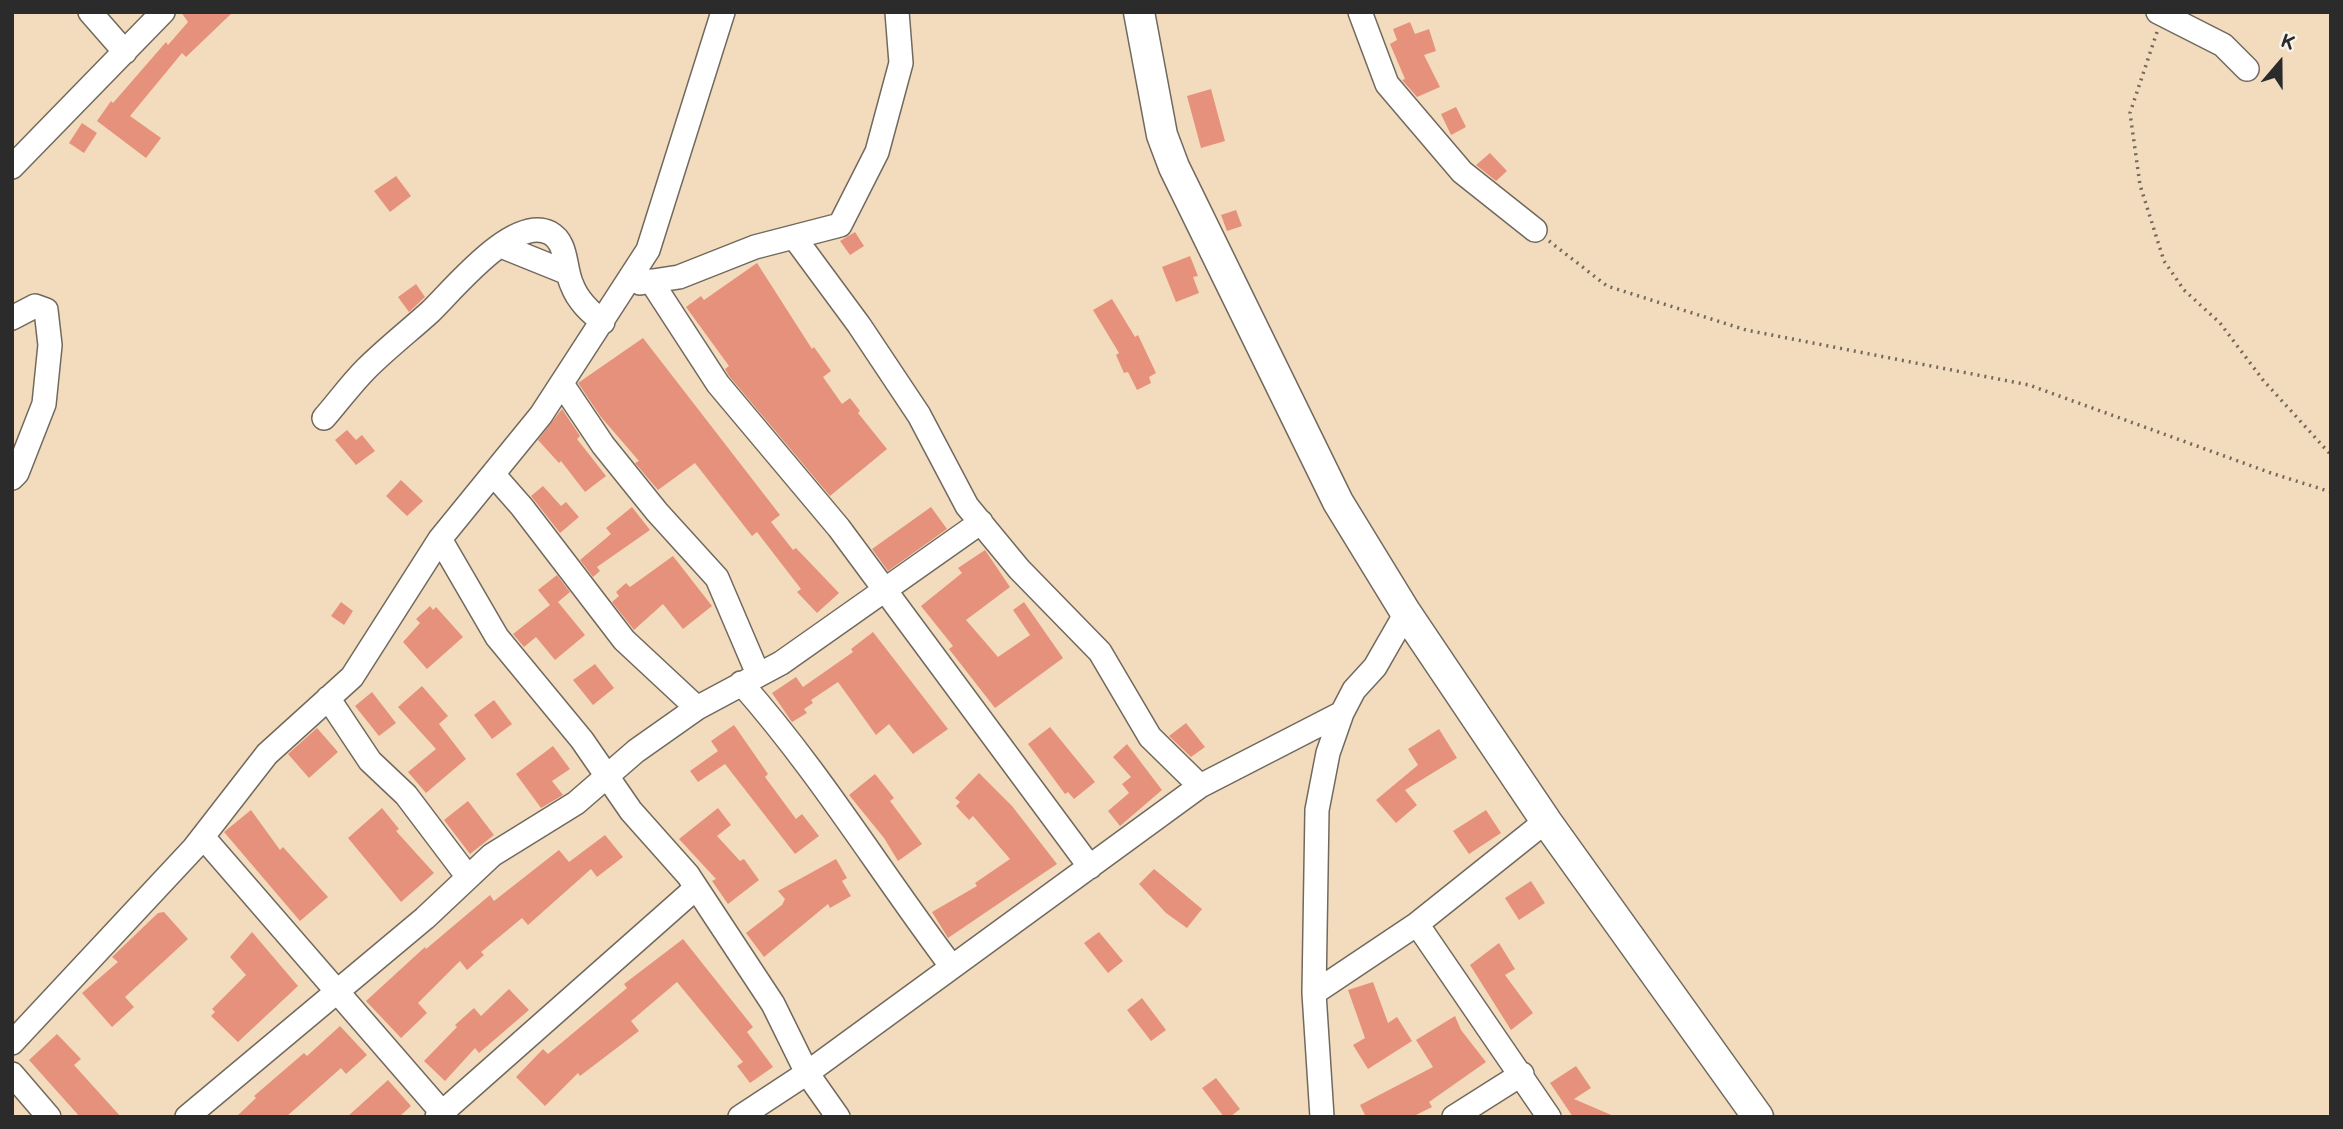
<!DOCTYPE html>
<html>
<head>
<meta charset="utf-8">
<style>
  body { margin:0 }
  #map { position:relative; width:2343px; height:1129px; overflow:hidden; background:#f3dcbd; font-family:"Balsamiq Sans",sans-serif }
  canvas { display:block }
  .frame { position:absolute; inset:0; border:14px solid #2b2b2b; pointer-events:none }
  .north { position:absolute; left:2245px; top:28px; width:70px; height:70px; -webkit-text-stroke:5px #f7f3e8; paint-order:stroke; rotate:20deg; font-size:19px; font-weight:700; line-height:28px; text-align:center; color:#2b2b2b }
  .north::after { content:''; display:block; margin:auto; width:24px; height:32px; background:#2b2b2b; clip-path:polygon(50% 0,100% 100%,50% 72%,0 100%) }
</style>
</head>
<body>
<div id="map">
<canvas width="2343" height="1129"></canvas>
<div class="frame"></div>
<div class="north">K</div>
</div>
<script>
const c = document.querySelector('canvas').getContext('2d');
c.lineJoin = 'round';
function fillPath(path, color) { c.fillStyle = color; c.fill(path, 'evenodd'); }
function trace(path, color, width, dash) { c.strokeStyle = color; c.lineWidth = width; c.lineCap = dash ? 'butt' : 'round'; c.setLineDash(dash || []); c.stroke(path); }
fillPath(new Path2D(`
  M181,12h52l-47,45 -4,-4 -52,63 31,22 -15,20 -49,-37 14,-20 2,2 53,-61 2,3 20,-23z
  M1410,22l5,12 14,-5 7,22 -12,4 16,32 -23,10 -15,-17 3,-1 -15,-35 7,-4 -4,-11z
  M1211,89l14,52 -24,7 -14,-52z
  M1456,107l10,20 -15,8 -10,-21z
  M82,123l15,10 -13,20 -15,-10z
  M1490,153l17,18 -11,10 -20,-16z
  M396,176l15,20 -21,16 -16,-21z
  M1236,210l6,16 -15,5 -6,-16z
  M855,232l9,14 -14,9 -10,-14z
  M1190,256l8,20 -5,1 6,16 -23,9 -14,-35z
  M757,263l55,86 2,-2 17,24 -8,6 19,27 8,-6 10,13 -2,2 29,36 -57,47 -101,-120 -4,-7 4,-3 -43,-59 15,-11 3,4z
  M416,284l9,13 -16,15 -11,-15z
  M1112,299l23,38 3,-2 18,38 -7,4 2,6 -14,7 -9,-18 -4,1 -8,-18 3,-2 -26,-43z
  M643,338l137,177 -9,7 22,28 3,-2 43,45 -22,20 -20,-21 4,-3 -44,-57 -5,4 -57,-73 -37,27 -23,-27 4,-2 -38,-44 -23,-34z
  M562,409l18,27 -3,3 29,37 -21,16 -24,-31 -2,2 -21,-23z
  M347,430l9,10 6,-5 13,16 -19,14 -21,-25z
  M401,480l22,21 -16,15 -21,-20z
  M543,486l18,20 5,-4 13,15 -19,16 -29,-37z
  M632,507l18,23 -53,37 3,4 -7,6 -13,-17 31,-26 -5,-6z
  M931,507l16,22 -59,42 -16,-22z
  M985,550l25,37 -44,33 32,37 32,-22 -17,-25 11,-8 39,56 -68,50 -46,-59 4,-3 -32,-40 41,-33 -4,-5z
  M673,556l39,50 -29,23 -20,-25 -29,26 -22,-28 7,-6 -3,-4 10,-9 4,4z
  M557,575l13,17 -12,10 27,33 -30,25 -19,-23 -12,10 -11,-13 37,-29 -12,-15z
  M341,602l12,9 -9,14 -13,-9z
  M430,606l3,4 3,-3 27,30 -36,32 -24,-27 17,-19 -4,-4z
  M873,632l75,97 -35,25 -24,-30 -13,11 -38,-53 -27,18 2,3 -9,6 3,4 -15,9 -20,-29 24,-16 7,10 50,-35 -2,-3z
  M595,664l19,24 -21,17 -20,-25z
  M422,686l26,30 -9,8 27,35 -40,34 -18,-21 28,-23 -38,-42z
  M372,692l24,31 -17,13 -24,-30z
  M494,700l18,24 -20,15 -18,-24z
  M1186,723l19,24 -14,10 -22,-21z
  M734,725l34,49 -3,3 31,42 6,-5 17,22 -24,18 -70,-90 -27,18 -8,-11 28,-20 -7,-10z
  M1050,727l45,55 -21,17 -6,-7 -3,2 -37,-50z
  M317,728l21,24 -29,26 -21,-24z
  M1439,729l18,29 -52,32 12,15 -21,18 -20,-23 42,-35 -10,-16z
  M1127,744l35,46 -42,36 -12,-15 21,-18 -7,-9 9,-7 -18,-20z
  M553,746l17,23 -18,12 11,14 -22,13 -25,-34z
  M979,773l33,33 45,58 -109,74 -16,-26 45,-26 -2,-3 35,-24 -37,-43 -4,4 -13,-14 4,-4 -5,-4z
  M875,774l19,24 -4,3 32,43 -24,17 -14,-23 -35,-43z
  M468,801l26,34 -24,19 -26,-34z
  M382,808l17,21 -3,2 38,42 -33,29 -53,-64z
  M718,808l13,17 -14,11 23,25 4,-2 15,21 -31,24 -16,-23 4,-2 -37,-40z
  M251,810l29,40 3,-3 45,50 -28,24 -76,-89z
  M1486,810l15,23 -32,21 -16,-23z
  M605,835l18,22 -26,20 -6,-8 -63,56 -6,-7 -41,34 3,3 -17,15 -7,-9 -42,42 9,10 -26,25 -35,-37 59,-54 1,2 64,-54 4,6 65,-51 10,12z
  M836,859l11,19 -5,3 9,15 -21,12 -2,-4 -64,53 -18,-24 36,-28 3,-6 -7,-8z
  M1154,869l48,40 -15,19 -21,-15 -27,-29z
  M1531,881l14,22 -26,17 -14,-22z
  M164,912l24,27 -63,58 9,10 -22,20 -30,-34 36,-31 -6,-5 46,-44z
  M252,932l46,54 -60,56 -27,-26 4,-4 -3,-3 34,-34 -16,-18z
  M1099,932l24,29 -15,12 -24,-30z
  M683,939l70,88 -6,5 26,35 -23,16 -13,-17 6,-4 -66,-80 -46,39 8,10 -59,45 -2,-3 -33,33 -29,-29 27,-28 5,5 79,-66 -3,-4z
  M1499,943l16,26 -10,6 28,38 -22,17 -41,-65z
  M1373,982l15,41 9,-6 15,24 -44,28 -15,-24 12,-7 -17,-48z
  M509,989l20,21 -50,43 -4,-5 -30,33 -21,-20 33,-34 -2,-2 19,-17 7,8z
  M1142,998l24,32 -15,11 -24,-31z
  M1455,1016l6,14 25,32 -57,40 3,5 -20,10h-46l-6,-12 73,-38 -17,-27z
  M340,1026l27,29 -21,19 -5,-6 -55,49h-50l20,-19 -2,-2 50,-43 3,3z
  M57,1034l24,25 -7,6 47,52h-41l-51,-57z
  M1576,1066l15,22 -17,11 42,18h-43l-23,-34z
  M1216,1078l24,31 -10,8h-6l-22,-29z
  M388,1080l23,26 -12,11h-52z`), '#e6917b');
const minor = new Path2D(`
  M90,12l35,40
  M1360,12l27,72 75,88 73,58
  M2158,12l65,33 24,24
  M12,167l151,-155
  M794,237l65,88 60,90 48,91 52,63 81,83 50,85 50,49 142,-73
  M501,246l67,27
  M651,281l67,103 121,144 251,339
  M640,283l39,-6 76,-30 85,-22 37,-73 24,-89 -4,-51
  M12,318l23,-12 11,4 4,35 -6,59 -27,69 -5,5
  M562,384l41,61 54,67 60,66 41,96
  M324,418c14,-16 27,-34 42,-49 20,-20 43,-38 64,-57 23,-22 84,-98 120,-79 18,10 14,35 22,52 6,16 18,27 31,37
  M493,474l29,33 102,133 73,68
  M440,539l57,98 85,103 49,71 57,64 85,129 34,69 31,44
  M741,683c78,88 140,190 211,284
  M328,698l42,63 36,34 62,82
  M203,837l243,280
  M1417,924l132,193
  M1314,993l103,-69 129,-103
  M12,1043l182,-195 73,-94 85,-77 88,-138 101,-124 107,-165 75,-238
  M12,1074l37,43
  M187,1117l238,-199 67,-63 84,-52 60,-52 61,-43 84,-45 200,-141
  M437,1117l259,-229
  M740,1117l67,-44 393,-287
  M1322,1117l-8,-124 3,-183 11,-57 14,-40 12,-23 21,-23 31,-54
  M1454,1117l68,-43`);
const major = new Path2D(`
  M1139,12l23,123 12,32 164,335 68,111 140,208 212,296`);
trace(minor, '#71695e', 26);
trace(major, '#71695e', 33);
trace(new Path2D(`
  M2157,32l-27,81 10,72 24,76 20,29 36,33 43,57 68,75
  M1549,241l58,45 139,44 283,55 242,88 60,19`), '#71695e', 3.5, [2, 5]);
trace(minor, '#fff', 23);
trace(major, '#fff', 30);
</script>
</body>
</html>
